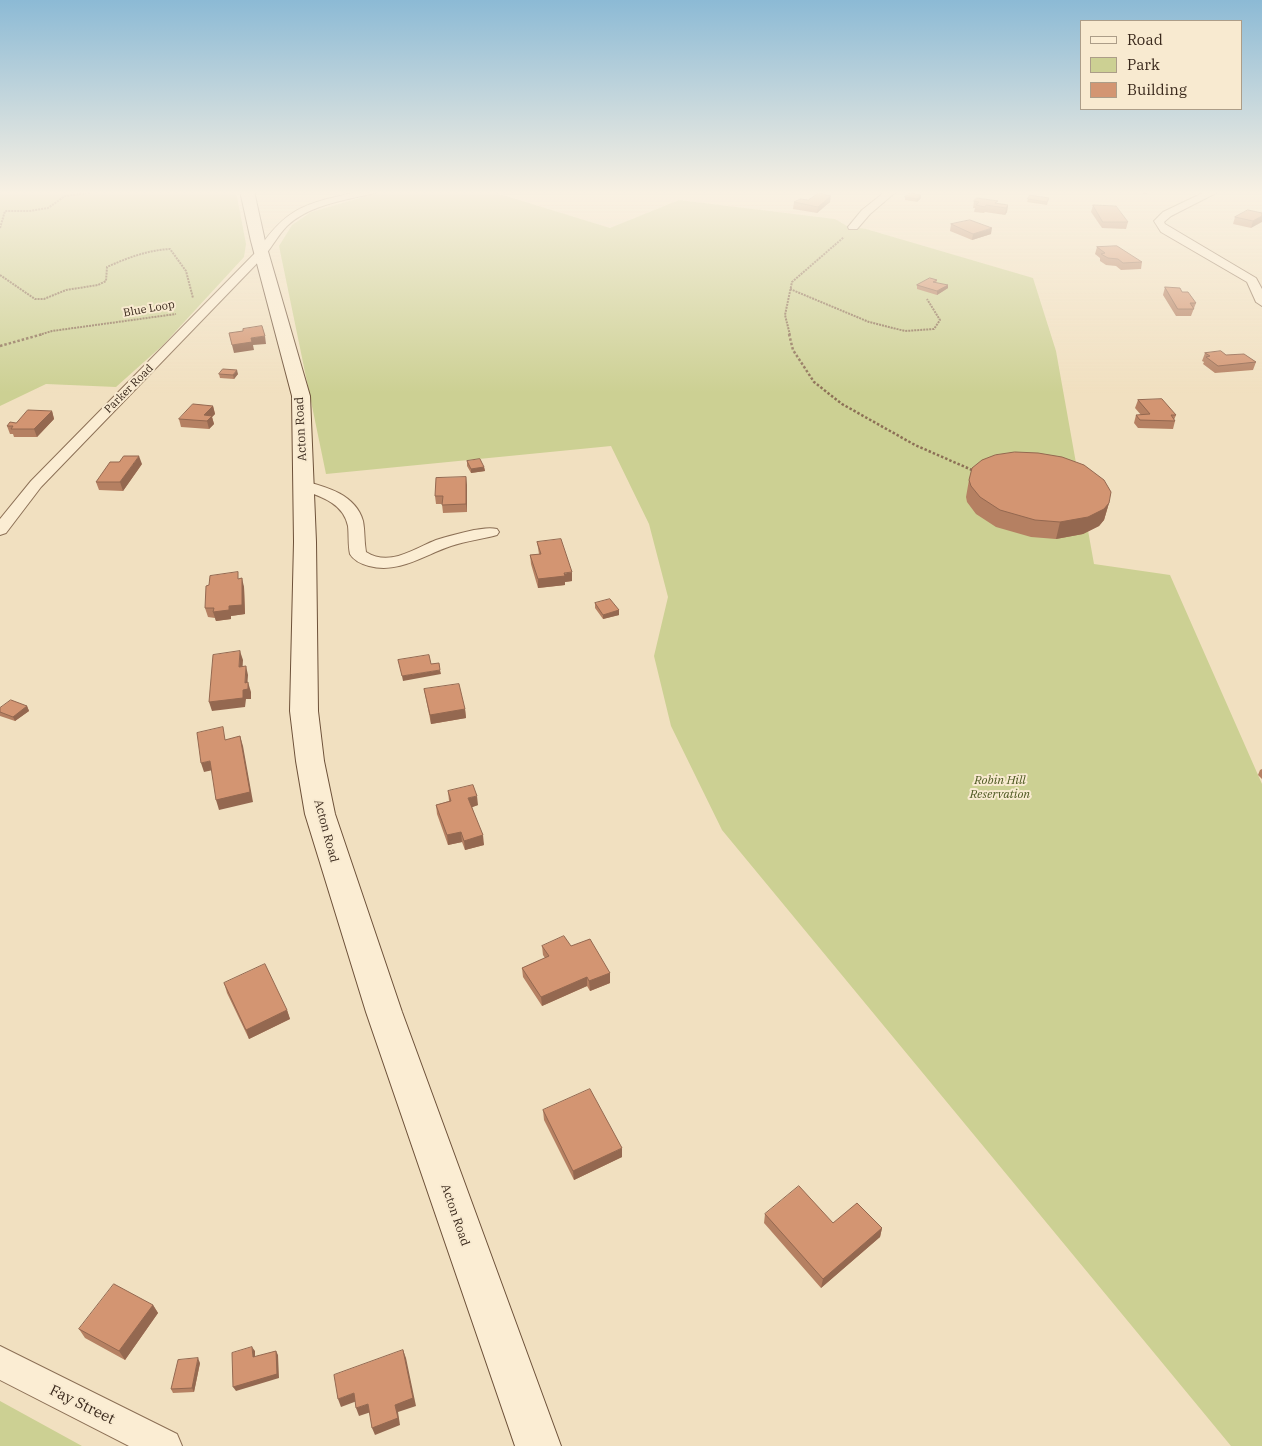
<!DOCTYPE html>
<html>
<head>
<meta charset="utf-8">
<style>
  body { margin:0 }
  #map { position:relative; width:1262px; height:1446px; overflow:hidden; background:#f1e0c0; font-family:"IBM Plex Serif",serif }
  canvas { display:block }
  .legend { position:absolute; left:1080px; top:20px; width:162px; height:90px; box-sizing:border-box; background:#f8ead0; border:1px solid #ac9d88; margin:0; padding:6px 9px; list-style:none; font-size:15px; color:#3a291c }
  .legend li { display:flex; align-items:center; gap:10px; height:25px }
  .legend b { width:25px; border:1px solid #ac9d88 }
</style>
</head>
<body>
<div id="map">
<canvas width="1262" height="1446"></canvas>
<ul class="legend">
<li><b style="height:6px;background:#fbedd3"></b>Road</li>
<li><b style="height:14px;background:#ccd093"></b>Park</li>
<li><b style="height:14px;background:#d39572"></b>Building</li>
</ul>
</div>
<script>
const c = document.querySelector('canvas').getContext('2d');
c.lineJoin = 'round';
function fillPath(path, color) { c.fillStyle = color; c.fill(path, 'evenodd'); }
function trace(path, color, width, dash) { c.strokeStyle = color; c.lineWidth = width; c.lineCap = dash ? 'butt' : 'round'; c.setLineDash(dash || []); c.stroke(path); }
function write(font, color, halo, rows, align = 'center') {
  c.font = font + ' "IBM Plex Serif",serif'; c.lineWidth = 4; c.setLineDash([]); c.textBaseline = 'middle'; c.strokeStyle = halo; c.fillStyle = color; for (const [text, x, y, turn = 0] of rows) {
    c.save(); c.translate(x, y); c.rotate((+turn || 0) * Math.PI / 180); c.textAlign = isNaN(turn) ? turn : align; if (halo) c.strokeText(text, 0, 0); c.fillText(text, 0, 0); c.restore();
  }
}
fillPath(new Path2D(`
  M0,191h236l10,53 -2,13 -81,88 -47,42 -70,-3 -46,22z
  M384,191h106l120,37 69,-28 156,19 12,7 19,3 167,49 23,73 38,213 76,11 92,209v662h-31l-509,-616 -51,-104 -17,-70 14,-59 -19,-73 -38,-78 -285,28 -47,-228 13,-21 19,-13z
  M0,1401l82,45h-82z`), '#ccd093');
const minor = new Path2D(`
  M361,191h16l-2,2c-28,7 -65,11 -88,33 -8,8 -14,19 -21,28l-225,233 -35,46 -6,2v-16l31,-38 227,-231c31,-46 52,-47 103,-59z
  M886,191h11l-27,23 -13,15h-8l-1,-2 14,-17z
  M1207,191h13l-49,25 -7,6 1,2 91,54 6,11v17l-6,-4 -9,-20 -86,-50 -7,-11 9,-9z
  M304,481c23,6 52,14 59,40 2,10 1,20 3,31 24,15 47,-3 70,-12 12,-4 25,-7 38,-10 8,-1 15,-3 23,-1l2,3 -2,3c-15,4 -31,6 -46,11 -27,9 -52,28 -82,20 -7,-2 -15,-5 -19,-12 -2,-9 -1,-19 -2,-28 -5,-24 -29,-30 -49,-37l-3,-3 3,-3z
  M0,1346l177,88 5,12h-53l-129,-66z`);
const secondary = new Path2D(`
  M240,191h14l11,50 45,155 6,146 2,169 6,50 11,53 67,198 159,434h-46l-149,-434 -61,-198 -9,-53 -6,-50 4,-169 -2,-146 -41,-155z`);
trace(minor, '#8c7056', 2);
trace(secondary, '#6d5139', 2);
trace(new Path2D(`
  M0,228l5,-17h24l19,-3 17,-12 41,-5
  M0,275l35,24h9l22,-9 32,-5 8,-4 1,-14c20,-9 41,-17 63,-18l16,22 7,27
  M790,289l79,33 36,9 29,-2 6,-9 -13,-21
  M39,335l13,-4 124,-17
  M790,335l-5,-20 7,-33 52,-45`), '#8c7056', 2, [2, 1]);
trace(new Path2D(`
  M789,334l4,16 21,32 28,22 73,41 57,25
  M0,346l43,-12`), '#8c7056', 2.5, [2.5, 2]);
fillPath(minor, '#fbedd3');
fillPath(secondary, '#fbedd3');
fillPath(new Path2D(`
  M1134,191h18l-7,3z
  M905,197l16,1 -4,4 -12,-2z
  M1049,198l-2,7 -20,-3 1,-3z
  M974,201l34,4 -1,7 -2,3 -20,-3 -1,1 -10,-1 1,-4h-2z
  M794,202h36l-13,11 -24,-4z
  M1093,205l35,17 -2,7 -24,-1 -11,-16z
  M1262,213l-11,15 -18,-4 2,-7z
  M951,224l40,10 -19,6 -22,-9z
  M1097,247l45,15 -1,7 -20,1 -5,-4 -10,-1 -6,-4v-3l-5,-4z
  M937,280l-1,3 12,5 -11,7 -20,-6v-4z
  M1165,287l17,5 14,11 -5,13h-15l-13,-21z
  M1205,353l21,2 30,7 -3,8 -38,3 -12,-9 1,-2 -2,-1z
  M219,374h19l-4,5 -14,-1z
  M1138,400l38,15 -2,5 1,1 -2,8 -35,-1 -4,-5 2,-8h5l-6,-7z
  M213,406l2,8 -3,3 2,7 -5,5 -28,-2 -2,-8z
  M52,411l2,8 -17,18h-23l-1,-3h-3l-3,-8z
  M467,461l17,6 1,4 -14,2 -4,-7z
  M142,464l-19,27 -24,-1 -3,-8z
  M969,480l140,23 -5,17 -5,6 -16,8 -27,5 -25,-2 -35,-10 -20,-13 -9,-12 -1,-5z
  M467,485v27l-24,1 -1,-9h-6l-1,-8z
  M537,542l35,39 -7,1v3l-27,3 -7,-24 -1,-9 9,-1z
  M240,579l4,8 1,27 -14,2v3l-15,2 -1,-3 -7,-1 -3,-9z
  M595,603l24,7v5l-16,4 -8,-11z
  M424,689l41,20 1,9 -35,6z
  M27,706l2,5 -14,10 -15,-5v-8z
  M1262,769v10l-4,-4 2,-5z
  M448,791l30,14 -6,2 12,38 -19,5 -3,-8 -14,3 -11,-31 -1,-9 13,-4z
  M542,946h29l39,27v10l-20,8 -3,-5 -45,20 -19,-29 -1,-9 23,-10 -2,-3z
  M224,983l63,27 3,9 -41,20 -22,-46z
  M543,1110l79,47 -48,23 -30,-60z
  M765,1214l68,9 49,5 -2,9 -59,51 -57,-65z
  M153,1305l5,8 -33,47 -40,-22 -6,-9z
  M200,1363l-6,29 -21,1 -2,-4z`), '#b58062');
fillPath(new Path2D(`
  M1146,191h6l-7,3z
  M921,195v3l-4,4v-3z
  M831,196l-1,6 -13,11 1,-6z
  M1008,205l-1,7 -2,3 1,-7z
  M1262,216v6l-11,6 2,-7z
  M992,228l-1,6 -19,6 1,-6z
  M948,285v3l-11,7v-4z
  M265,336l1,8 -13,1 1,5 -20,3 -2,-8 19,-7z
  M237,370l1,4 -4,5 -1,-4z
  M213,406l2,8 -3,3 2,7 -5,5 -2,-8 -3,-6z
  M52,411l2,8 -17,18 -3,-8z
  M139,456l3,8 -19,27 -3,-9z
  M484,467l1,4 -14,2v-4z
  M466,477l1,8v27l-1,-8z
  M1109,503l-5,17 -5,6 -16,8 -27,5 4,-17z
  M572,572v9l-7,1v3l-27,3v-9z
  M242,578l2,9 1,27 -14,2v3l-15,2 -3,-9 16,-6z
  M619,610v5l-16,4v-4z
  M240,651l3,9 -1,16 -3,-9z
  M246,666l2,9 -1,14 1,-7 3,10v7h-5l-1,8 -33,4 -3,-9 34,-12 2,-7z
  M440,670l1,4 -38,7 -1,-5z
  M27,706l2,5 -14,10 -2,-4z
  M465,709l1,9 -35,6 -1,-9z
  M240,736l3,10 10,56 -34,8 -3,-10z
  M210,761l3,9 -9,2 -3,-9z
  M477,796l1,9 -8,3 -2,-10z
  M461,832l1,10 -14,3 -1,-10z
  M483,835l1,10 -19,5 -1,-9z
  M610,973v10l-20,8 -1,-10z
  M587,977v9l-45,20 -1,-9z
  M287,1010l3,9 -41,20 -3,-9z
  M622,1148v9l-48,23 -1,-9z
  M882,1228l-2,9 -59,51 2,-9z
  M153,1305l5,8 -33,47 -6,-9z
  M252,1347l3,4v10l-2,-4z
  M403,1350l3,8 10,48 -18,6 2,13 -25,10 -3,-7 23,-23z
  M276,1351l2,4 1,23 -43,13 -3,-4z
  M198,1358l2,5 -6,29 -2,-4z
  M354,1393l3,8 -16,6 -3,-8z
  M368,1404l3,8 -12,4 -3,-8z`), '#946850');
const building = new Path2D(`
  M819,193l12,3 -13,11 -24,-5 6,-3 8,1z
  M909,193l12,2 -4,4 -12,-2z
  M1030,195l19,3 -2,4 -19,-3z
  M977,198l21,3 -3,2 13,2 -2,3 -20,-3 -1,2 -9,-2 3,-3 -5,-1z
  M1093,205l23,1 12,16h-25z
  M1248,210l14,3v3l-9,5 -18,-4z
  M970,220l22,8 -19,6 -22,-10z
  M1117,246l25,16 -19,1 -5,-4 -10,-1 -7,-4 4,-1 -8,-6z
  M930,278l7,2 -4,2 15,3 -11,6 -20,-6z
  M1165,287l15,1 2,4h6l8,11h-6l4,6h-16z
  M262,326l3,10 -14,2 1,4 -20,3 -3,-12 14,-2v-2z
  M1221,351l5,4 18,-1 12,8 -38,4 -12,-9 4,-1 -5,-3z
  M223,369l14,1 -4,5 -14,-1z
  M1162,399l14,16h-5l4,6 -35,-1 -4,-5 14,-1 -12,-14z
  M193,404l20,2 -9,9 8,1 -5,5 -28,-2z
  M28,410l24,1 -18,18h-23l2,-3h-6l3,-4 6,1z
  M1015,452l23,1 24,4 22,8 20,15 7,12 -2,11 -5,6 -16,8 -28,5 -25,-2 -35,-10 -20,-13 -9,-11 -2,-6 3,-12 10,-8 13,-5z
  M124,456h15l-19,26h-24l14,-20h9z
  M480,459l4,8 -13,2 -4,-8z
  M466,477v27l-24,1 1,-9h-8l1,-18z
  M561,539l11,33 -8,1 1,3 -27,3 -8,-24 11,-1 -4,-12z
  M238,572v7l4,-1v27l-13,1v4l-16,2 1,-4h-9l1,-22 3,-1 1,-9z
  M610,599l9,11 -16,5 -8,-12z
  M240,651l-1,16 7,-1 -1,17 3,-1v7l-5,1v8l-34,4 4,-47z
  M429,655l2,9 8,-1 1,7 -38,6 -4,-16z
  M459,684l6,25 -35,6 -6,-26z
  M11,700l16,6 -14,11 -13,-5v-4z
  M223,727l2,13 15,-4 10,56 -34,8 -6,-39 -9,2 -4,-30z
  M473,785l4,11 -9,2 15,37 -19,6 -3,-9 -14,3 -11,-30 15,-4 -3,-10z
  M564,936l7,10 19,-7 20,34 -21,8 -2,-4 -46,20 -19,-29 27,-12 -7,-10z
  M265,964l22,46 -41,20 -22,-47z
  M590,1089l32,59 -49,23 -30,-61z
  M799,1186l34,37 24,-20 25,25 -59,51 -58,-65z
  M114,1284l39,21 -34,46 -40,-22z
  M252,1347l1,10 23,-6 1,23 -44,13 -1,-34z
  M403,1350l10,48 -18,7 3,13 -26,10 -4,-24 -12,4 -2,-15 -16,6 -4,-24z
  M198,1358l-6,30 -21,1 7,-29z`);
fillPath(building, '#d39572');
trace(building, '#946850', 1);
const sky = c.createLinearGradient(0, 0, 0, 393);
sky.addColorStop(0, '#8cbad5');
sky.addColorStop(0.49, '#f9f1e3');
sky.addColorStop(1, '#f9f1e300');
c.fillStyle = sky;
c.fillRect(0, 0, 1262, 393);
write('11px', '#3a291c', '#f8ead0', [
  ["Blue Loop",149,309,-10],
  ["Parker Road",129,389,-45]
]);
write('12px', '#3a291c', '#f8ead0', [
  ["Acton Road",301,429,-93],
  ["Acton Road",326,831,75],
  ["Acton Road",455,1215,71]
]);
write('italic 12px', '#4d5821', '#f8ead0', [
  ["Robin Hill",1000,781],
  ["Reservation",1000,795]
]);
write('15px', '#3a291c', '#f8ead0', [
  ["Fay Street",82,1405,26]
]);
</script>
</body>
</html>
